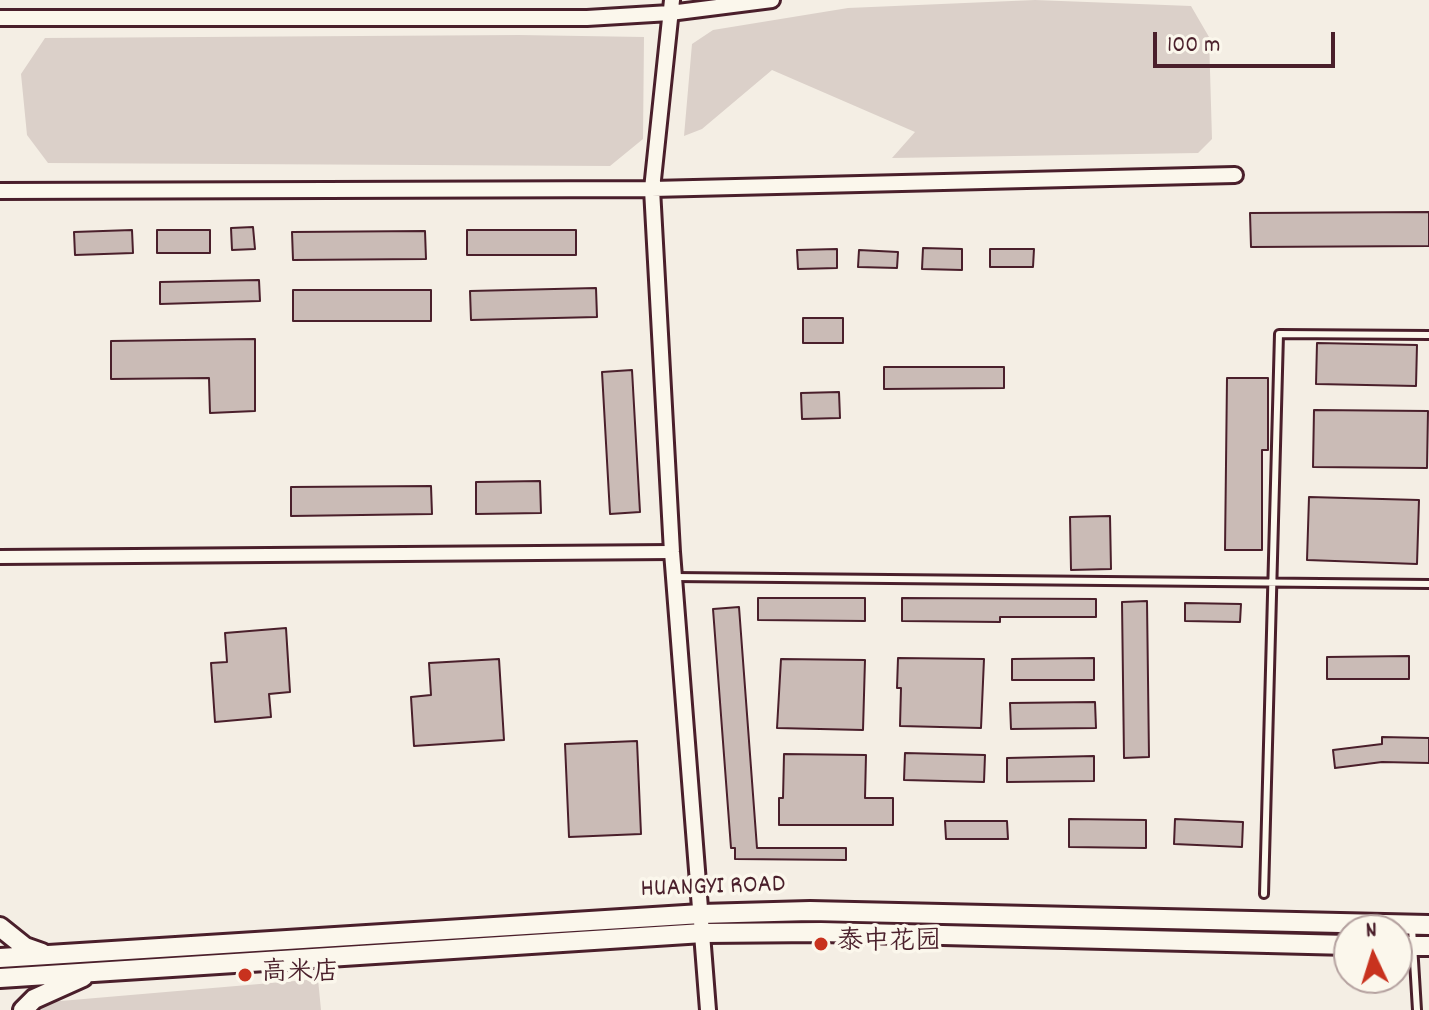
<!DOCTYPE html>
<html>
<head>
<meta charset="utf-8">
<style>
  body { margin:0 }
  #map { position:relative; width:1429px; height:1010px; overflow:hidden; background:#f4eee4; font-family:Dekko,sans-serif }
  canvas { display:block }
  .north { position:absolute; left:1333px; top:914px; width:80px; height:80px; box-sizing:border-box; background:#fbf7ec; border:2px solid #b4a19f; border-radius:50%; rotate:356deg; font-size:22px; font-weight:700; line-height:32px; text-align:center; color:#4a1f2b }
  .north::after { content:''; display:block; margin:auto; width:28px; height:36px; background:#c8321e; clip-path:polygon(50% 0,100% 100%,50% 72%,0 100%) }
  .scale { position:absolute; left:1153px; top:32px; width:182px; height:36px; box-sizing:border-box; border:4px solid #4a1f2b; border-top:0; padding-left:10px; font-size:24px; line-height:28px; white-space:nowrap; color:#4a1f2b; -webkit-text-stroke:6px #fbf7ec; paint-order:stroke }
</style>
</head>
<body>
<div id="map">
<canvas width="1429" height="1010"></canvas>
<div class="north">N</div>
<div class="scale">100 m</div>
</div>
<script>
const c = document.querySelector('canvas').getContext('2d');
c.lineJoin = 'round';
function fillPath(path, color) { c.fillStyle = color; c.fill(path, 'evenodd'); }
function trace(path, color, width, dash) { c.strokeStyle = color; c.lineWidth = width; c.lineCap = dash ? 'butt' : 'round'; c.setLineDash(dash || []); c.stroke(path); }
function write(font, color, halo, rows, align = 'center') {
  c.font = font + ' Dekko,"LXGW WenKai TC",sans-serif'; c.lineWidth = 7; c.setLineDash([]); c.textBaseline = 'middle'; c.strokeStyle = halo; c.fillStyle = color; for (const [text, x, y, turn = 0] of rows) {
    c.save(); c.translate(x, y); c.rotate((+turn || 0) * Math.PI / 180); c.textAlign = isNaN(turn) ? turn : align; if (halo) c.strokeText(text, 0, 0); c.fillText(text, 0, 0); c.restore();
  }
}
fillPath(new Path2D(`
  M1035,0l156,6 18,31 3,102 -14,14 -306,5 23,-26 -143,-62 -70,59 -18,7 8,-92 21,-14 135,-22z
  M519,35l125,2 -1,102 -33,27 -562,-3 -21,-28 -6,-61 24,-36z
  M318,979l3,31h-292l8,-7z`), '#dbd0c9');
const building = new Path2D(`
  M1429,212v34l-178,1 -1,-34z
  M253,227l2,22 -23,1 -1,-22z
  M132,230l1,23 -58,2 -1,-23z
  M157,230h53v23h-53z
  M467,230h109v25h-109z
  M425,231l1,28 -133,1 -1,-28z
  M923,248l39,1v21l-40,-1z
  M837,249v19l-39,1 -1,-19z
  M990,249h44l-1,18h-43z
  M859,250l39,2 -1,16 -39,-1z
  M259,280l1,21 -100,3v-22z
  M596,288l1,29 -126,3 -1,-29z
  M293,290h138v31h-138z
  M803,318h40v25h-40z
  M255,339v72l-45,2 -1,-35 -98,1v-38z
  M1317,343l100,2 -1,41 -100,-2z
  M884,367h120v21l-120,1z
  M632,370l8,142 -30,2 -8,-142z
  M1227,378h41v72h-6v100h-37z
  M839,392l1,26 -38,1 -1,-26z
  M1314,410l114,1 -1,57 -114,-1z
  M540,481l1,32 -65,1v-32z
  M431,486l1,28 -141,2v-29z
  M1309,497l110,3 -2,64 -110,-4z
  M1110,516l1,53 -40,1 -1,-53z
  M758,598h107v23l-107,-1z
  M902,598l194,1v18h-96v5l-98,-1z
  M1147,601l2,156 -25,1 -2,-156z
  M1185,603l56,1 -1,18 -55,-1z
  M739,607l18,241h89v12l-111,-1v-11h-4l-18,-239z
  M286,628l4,64 -21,2 2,23 -56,5 -4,-59 16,-1 -2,-29z
  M1409,656v23h-82v-22z
  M898,658l86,1 -3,69 -81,-2 1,-38h-4z
  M1094,658v22h-82v-21z
  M499,659l5,81 -90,6 -3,-49 20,-2 -2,-32z
  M781,659l84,1 -2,70 -86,-2z
  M1095,702l1,26 -85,1 -1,-26z
  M1382,737l47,1v25l-47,-1 -47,6 -2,-18 49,-6z
  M637,741l4,93 -72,3 -4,-93z
  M905,753l80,2 -1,27 -80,-2z
  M784,754l82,1 -1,43h28v27h-114v-27h4z
  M1094,756v25l-87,1v-24z
  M1069,819l77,1v28l-77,-1z
  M1175,819l68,3 -1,25 -68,-3z
  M945,821h62l1,18h-62z`);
fillPath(building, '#cabbb6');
trace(building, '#4a1f2b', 2);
const service = new Path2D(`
  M674,577l755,7
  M1264,894l15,-560 150,1
  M1412,928l5,82`);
const minor = new Path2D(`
  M0,557l672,-5`);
const tertiary = new Path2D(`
  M672,0l-20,189 20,363 36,458
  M0,18h587l83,-5 102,-13
  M0,191l652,-2 583,-14`);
const primary = new Path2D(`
  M0,927l25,20 17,6
  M1397,946h32
  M0,958l701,-44 109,-3 619,14
  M0,978l703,-45 118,-1 528,13
  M23,1010l11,-11 49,-22`);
trace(service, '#4a1f2b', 12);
trace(minor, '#4a1f2b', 18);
trace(tertiary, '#4a1f2b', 20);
trace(primary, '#4a1f2b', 24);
trace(service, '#fbf7ec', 6);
trace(minor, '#fbf7ec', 12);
trace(tertiary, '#fbf7ec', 14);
trace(primary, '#fbf7ec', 18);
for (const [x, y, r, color] of [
  [821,944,8,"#c8321e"],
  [245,975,8,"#c8321e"]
]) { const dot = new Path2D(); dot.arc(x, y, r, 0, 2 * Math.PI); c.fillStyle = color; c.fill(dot); trace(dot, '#fbf7ec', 3); }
write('26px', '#4a1f2b', '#fbf7ec', [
  ["HUANGYI ROAD",713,889,-2]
]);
write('26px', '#4a1f2b', '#fbf7ec', [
  ["泰中花园",837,944],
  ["高米店",261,975]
], 'left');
</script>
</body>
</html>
